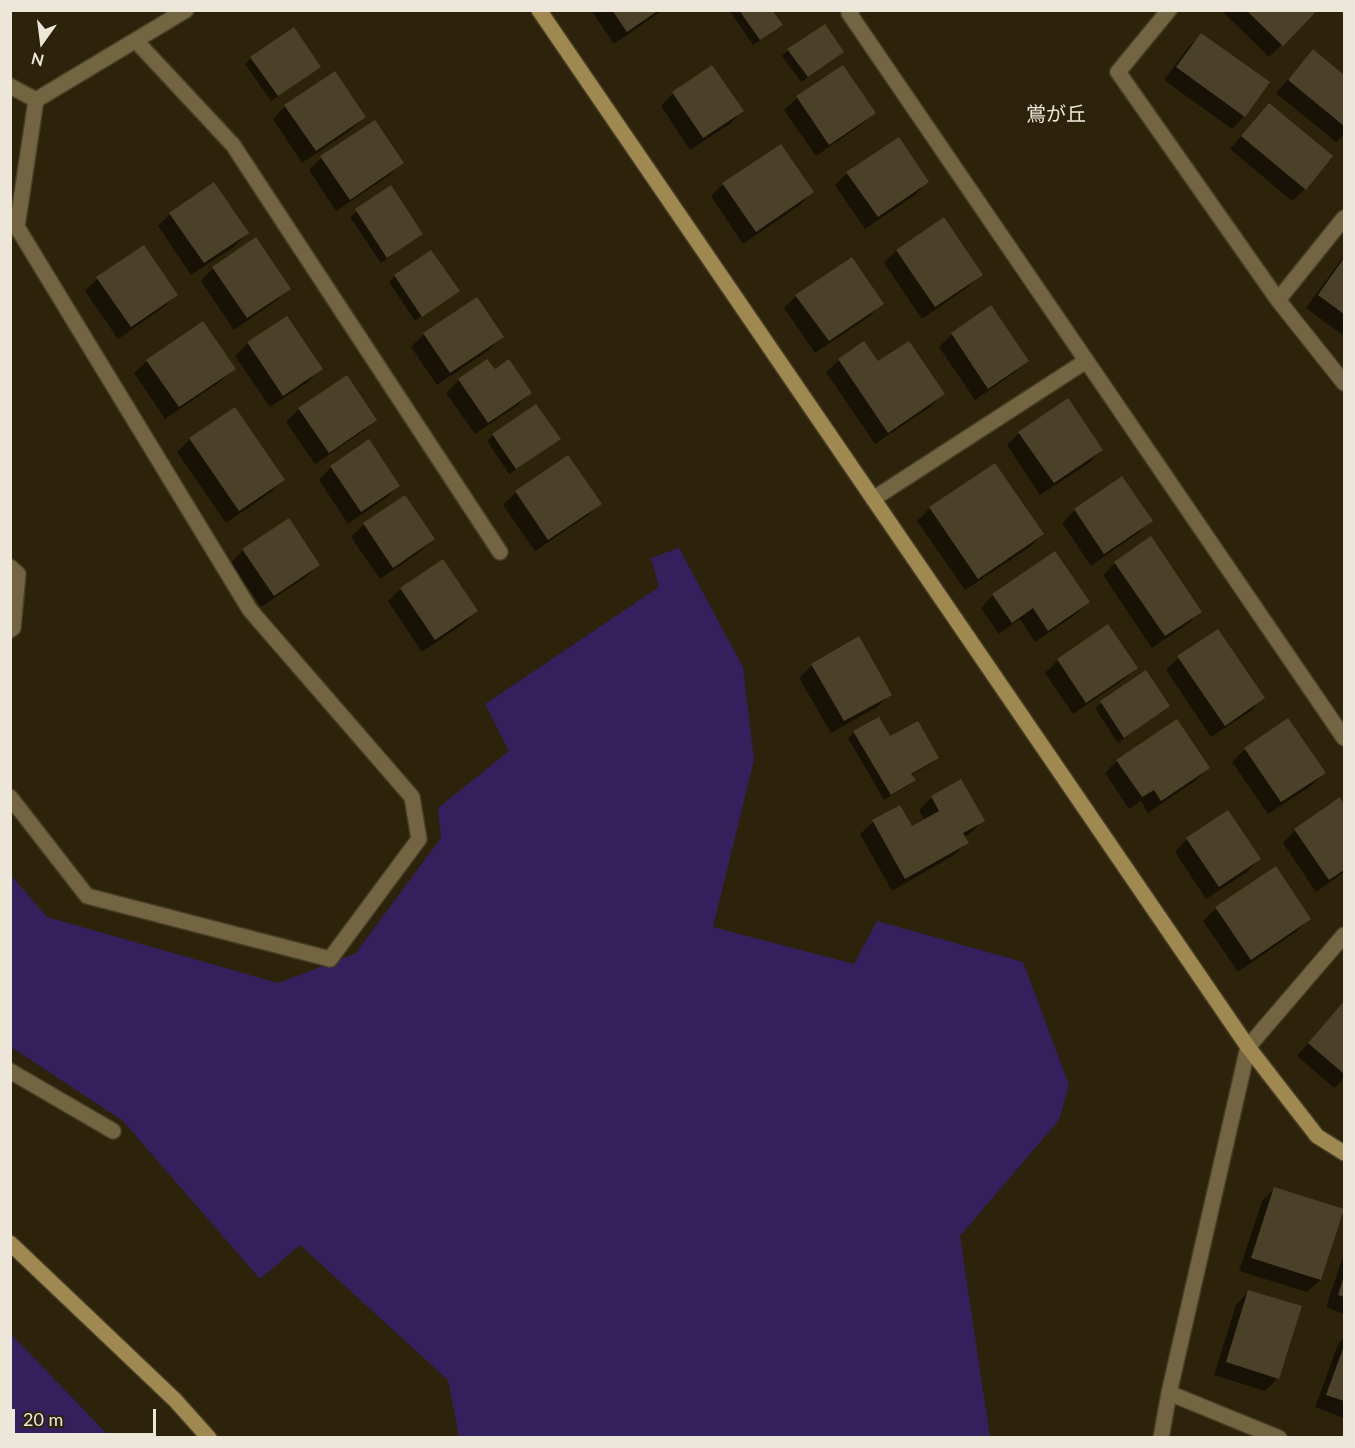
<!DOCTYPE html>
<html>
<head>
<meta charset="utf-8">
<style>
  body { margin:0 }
  #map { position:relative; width:1355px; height:1448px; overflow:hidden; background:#2c230a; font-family:Lato,sans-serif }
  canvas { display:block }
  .frame { position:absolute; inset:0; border:12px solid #ede7d9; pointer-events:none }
  .north { position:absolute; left:12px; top:12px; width:60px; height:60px; -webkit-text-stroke:4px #2c230a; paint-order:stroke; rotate:194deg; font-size:16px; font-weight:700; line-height:24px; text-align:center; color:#ede7d9 }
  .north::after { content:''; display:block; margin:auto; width:21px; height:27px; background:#ede7d9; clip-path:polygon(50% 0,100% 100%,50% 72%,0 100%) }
  .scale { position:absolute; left:12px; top:1409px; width:144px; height:27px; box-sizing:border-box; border:3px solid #ede7d9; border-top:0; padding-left:8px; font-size:18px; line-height:21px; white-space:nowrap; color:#ede7d9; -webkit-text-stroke:4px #2c230a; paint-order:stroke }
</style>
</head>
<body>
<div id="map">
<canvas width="1355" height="1448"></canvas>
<div class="frame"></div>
<div class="north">N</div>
<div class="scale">20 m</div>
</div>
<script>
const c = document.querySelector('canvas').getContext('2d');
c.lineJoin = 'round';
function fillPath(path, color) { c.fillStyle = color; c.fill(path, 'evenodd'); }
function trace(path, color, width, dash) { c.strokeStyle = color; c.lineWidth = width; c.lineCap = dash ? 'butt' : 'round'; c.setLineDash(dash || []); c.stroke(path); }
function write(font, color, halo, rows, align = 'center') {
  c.font = font + ' Lato,"Noto Sans JP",sans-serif'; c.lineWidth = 5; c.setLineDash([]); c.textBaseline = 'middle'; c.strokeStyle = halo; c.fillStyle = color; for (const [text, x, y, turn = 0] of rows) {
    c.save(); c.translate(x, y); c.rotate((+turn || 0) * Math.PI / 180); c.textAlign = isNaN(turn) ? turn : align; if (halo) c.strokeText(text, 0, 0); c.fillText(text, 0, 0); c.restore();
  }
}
fillPath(new Path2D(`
  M679,548l64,119 11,93 -41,167 141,37 23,-43 146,41 46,123 -10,35 -99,116 30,201h-531l-11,-57 -148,-135 -40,34 -137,-158 -112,-74 -1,-173 37,43 231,66 77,-29 86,-116 -3,-30 71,-57 -24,-47 174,-117 -8,-29z
  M11,1334l99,103h-99z`), '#35205e');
fillPath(new Path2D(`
  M591,10h72l-49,34z
  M729,10h41l11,15 -28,20z
  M1221,10h90l2,3 -44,44z
  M1201,35l43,81 -12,13 -68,-49 24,-33z
  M788,50l55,2 -42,30 -19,-26z
  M1313,51l31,26v57l-8,8 -60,-49z
  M251,58l68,9 -48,34 -26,-37z
  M843,67l31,46 -13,12 -45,31 -32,-46 13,-12z
  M673,93l69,18 -12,13 -40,26 -29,-44z
  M285,107l79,10 -12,12 -50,34 -29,-44z
  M1257,118l48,71 -13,12 -62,-52z
  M321,158l81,4 -12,13 -54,36 -27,-41z
  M847,173l80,9 -12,13 -50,34 -30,-44z
  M723,184l89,8 -12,13 -57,39 -32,-48z
  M390,187l31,47 -40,29 -31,-46z
  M170,214l77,19 -12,13 -44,29 -33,-49z
  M943,219l38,55 -13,13 -46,32 -38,-56 12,-12z
  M1344,256v80l-38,-28z
  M213,268l76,21 -13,12 -42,29 -33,-49z
  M395,276l63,15 -43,30 -26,-39z
  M97,279l79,15 -12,13 -46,32 -33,-48z
  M796,296l86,7 -12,13 -55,37 -31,-45z
  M476,299l26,38 -13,13 -52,35 -26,-38 13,-13z
  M990,308l37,53 -13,12 -39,27 -36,-53 13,-13z
  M248,343l73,26 -13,13 -38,25 -35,-51z
  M839,360l38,3 66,31 -13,13 -55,37 -49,-72z
  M147,361l87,8 -13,12 -56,38 -31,-46z
  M487,361l7,10 36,22 -12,12 -43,29 -29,-41 13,-13z
  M346,377l29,43 -13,12 -47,32 -29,-42 13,-13z
  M235,409l48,71 -12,12 -45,31 -49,-71 13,-13z
  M1019,433l82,17 -12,13 -49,32 -33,-50z
  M493,435l66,4 -50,35 -22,-33z
  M995,465l47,69 -12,13 -65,43 -48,-69 13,-13z
  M331,467l68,19 -13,12 -38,26 -29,-44z
  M516,492l84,12 -13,12 -52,35 -32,-46z
  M405,497l28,42 -13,13 -40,27 -29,-42 13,-13z
  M1075,510l76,11 -13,12 -47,33 -29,-43z
  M243,550l76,14 -13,13 -45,30 -30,-44z
  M1115,563l85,48 -12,13 -36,24 -49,-73z
  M400,589l76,22 -13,13 -41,28 -34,-51z
  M993,595l95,7 -13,13 -40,27 -15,-23 -21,15 -18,-26z
  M1108,626l28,42 -13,12 -50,34 -28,-41 13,-13z
  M1178,658l85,40 -12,13 -40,26 -45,-67z
  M812,665l78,29 -13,13 -46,26 -32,-55z
  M1146,672l22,34 -50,37 -23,-35z
  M854,732l36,6 47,20 -6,6 -20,11 3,5 -6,6 -24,14 -36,-62z
  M1245,749l79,24 -13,13 -43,28 -36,-52z
  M1117,761l91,7 -13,13 -47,32 -7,-12 -12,8 -24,-36z
  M932,797l51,23 -12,13 -7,4 3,6 -13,12 -62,36 -32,-57 13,-12 27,-15 12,22 13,-8 -6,-11z
  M1340,799l4,7v66l-28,20 -33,-49 12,-13z
  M1187,839l72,20 -12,13 -41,27 -31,-47z
  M1275,868l34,50 -12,13 -59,41 -35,-51 13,-13z
  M1344,1001v77l-10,10 -37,-32z
  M1275,1188l67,22 -22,70 -13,12 -68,-21 23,-70z
  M1344,1254v60l-18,-7z
  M1248,1292l30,86 -13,13 -51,-16 22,-70z
  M1344,1337v81l-29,-11 23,-63z`), '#0007');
fillPath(new Path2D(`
  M612,10h47l-32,22z
  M739,10h33l11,15 -23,15z
  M1246,10h67l2,3 -32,33z
  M825,24l19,28 -36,25 -21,-28z
  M294,27l27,40 -43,29 -28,-39z
  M1201,33l69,49 -25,35 -69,-50z
  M1313,49l31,26v51l-56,-46z
  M712,65l32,46 -41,27 -31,-46z
  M843,65l33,48 -47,32 -33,-49z
  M335,71l31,46 -50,34 -32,-46z
  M1269,103l64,53 -27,34 -65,-54z
  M375,120l29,43 -54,37 -30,-44z
  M899,137l30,45 -51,35 -32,-45z
  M781,144l33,48 -58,40 -34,-49z
  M214,182l35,51 -45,30 -35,-50z
  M391,185l32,49 -36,24 -32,-49z
  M944,217l39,58 -48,32 -39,-57z
  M256,237l35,52 -44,29 -35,-51z
  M144,245l34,50 -47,32 -35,-50z
  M431,250l29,41 -38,26 -28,-42z
  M852,257l32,47 -55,37 -34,-46z
  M1344,258v56l-26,-19z
  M477,297l27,40 -54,36 -27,-40z
  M991,305l38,56 -41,28 -37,-56z
  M287,316l36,53 -40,27 -36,-54z
  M203,321l33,48 -57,38 -33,-47z
  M864,341l14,20 31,-20 36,53 -57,39 -50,-74z
  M487,359l8,10 14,-10 23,34 -44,30 -30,-44z
  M347,375l30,45 -48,33 -31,-45z
  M1068,398l35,52 -49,33 -36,-51z
  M536,404l25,35 -45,30 -24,-35z
  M235,407l50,73 -46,31 -50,-73z
  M369,439l31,47 -39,26 -31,-46z
  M568,455l34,49 -54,36 -33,-49z
  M995,463l49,71 -66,45 -49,-72z
  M1122,476l31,45 -49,33 -30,-45z
  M405,495l30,44 -42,29 -30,-45z
  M289,518l31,47 -46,31 -32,-47z
  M1151,536l51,76 -37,24 -51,-74z
  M1055,551l35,51 -42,29 -15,-23 -21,15 -20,-29z
  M443,559l35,52 -43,29 -35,-52z
  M1108,624l30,44 -52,35 -29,-44z
  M1218,629l47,69 -40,28 -48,-70z
  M859,636l33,59 -48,26 -33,-57z
  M1146,670l24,36 -46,32 -24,-37z
  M879,717l11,19 28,-15 21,37 -28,16 5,6 -25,15 -38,-64z
  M1288,718l38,55 -45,29 -37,-54z
  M1177,719l33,49 -49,33 -7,-11 -12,7 -26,-37z
  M961,779l24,42 -22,12 6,10 -64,36 -33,-59 28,-15 12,21 27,-15 -8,-15z
  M1340,797l4,7v66l-15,10 -35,-51z
  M1228,810l33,49 -42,28 -33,-49z
  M1276,866l35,53 -60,41 -36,-53z
  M1344,1001v73l-36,-31z
  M1274,1187l70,22 -23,71 -70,-22z
  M1344,1276v21l-6,-2z
  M1248,1290l54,16 -23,73 -53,-17z
  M1344,1346v55l-18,-6z`), '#4b4128');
const street = new Path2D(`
  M852,10l-3,3 495,725
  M1169,10l-51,62 160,228 66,83
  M136,41l97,104 267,407
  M10,86l26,14 -19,127 233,383 162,187 7,42 -89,120 -243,-63 -77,-99
  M36,100l150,-90
  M1278,300l66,-82
  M873,499l213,-138
  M10,567l8,7 -5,54 -3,2
  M10,1071l103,60
  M1169,1393l110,45
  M1161,1438l8,-45 79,-346 96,-112`);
const secondary = new Path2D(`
  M539,10l709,1037 69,89 27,17
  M10,1243l165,157 34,38`);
trace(street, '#473e27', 18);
trace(secondary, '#473e27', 18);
trace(street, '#736542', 15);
trace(secondary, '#9f8950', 15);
write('20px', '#ede7d9', '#2c230a', [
  ["鴬が丘",1056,115]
]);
</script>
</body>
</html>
